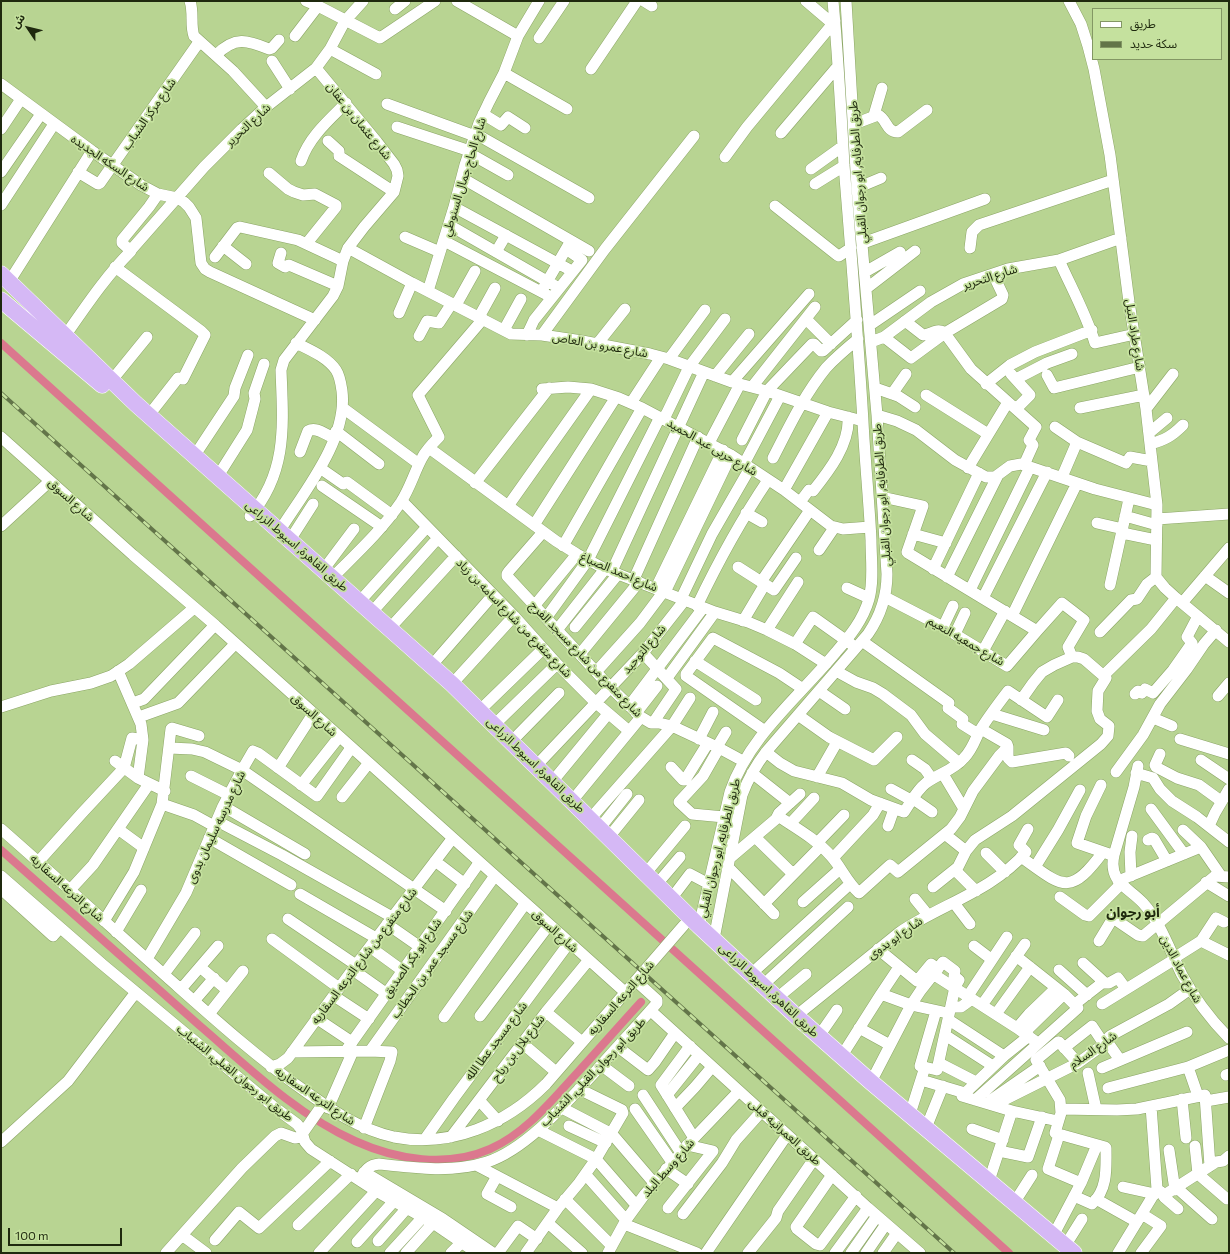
<!DOCTYPE html>
<html>
<head>
<meta charset="utf-8">
<style>
  body { margin:0 }
  #map { position:relative; width:1230px; height:1254px; overflow:hidden; background:#b8d492; font-family:Commissioner,"Noto Sans Arabic",sans-serif }
  canvas { display:block }
  .frame { position:absolute; inset:0; border:2px solid #1f290e; pointer-events:none }
  .legend { position:absolute; left:1092px; top:8px; width:130px; height:52px; box-sizing:border-box; background:#c5e19e; border:1px solid #839764; margin:0; padding:5px 7px; list-style:none; font-size:12px; color:#1f290e }
  .legend li { display:flex; align-items:center; gap:8px; height:20px }
  .legend b { width:20px; border:1px solid #839764 }
  .north { position:absolute; left:8px; top:8px; width:40px; height:40px; -webkit-text-stroke:3px #c5e19e; paint-order:stroke; rotate:305deg; font-size:11px; font-weight:700; line-height:16px; text-align:center; color:#1f290e }
  .north::after { content:''; display:block; margin:auto; width:14px; height:18px; background:#1f290e; clip-path:polygon(50% 0,100% 100%,50% 72%,0 100%) }
  .scale { position:absolute; left:8px; top:1228px; width:114px; height:18px; box-sizing:border-box; border:2px solid #1f290e; border-top:0; padding-left:5px; font-size:12px; line-height:14px; white-space:nowrap; color:#1f290e; -webkit-text-stroke:3px #c5e19e; paint-order:stroke }
</style>
</head>
<body>
<div id="map">
<canvas width="1230" height="1254"></canvas>
<div class="frame"></div>
<ul class="legend">
<li><b style="height:5px;background:#fff"></b>طريق</li>
<li><b style="height:5px;background:#637549"></b>سكة حديد</li>
</ul>
<div class="north">ش</div>
<div class="scale">100 m</div>
</div>
<script>
const c = document.querySelector('canvas').getContext('2d');
c.lineJoin = 'round';
function trace(path, color, width, dash) { c.strokeStyle = color; c.lineWidth = width; c.lineCap = dash ? 'butt' : 'round'; c.setLineDash(dash || []); c.stroke(path); }
function write(font, color, halo, rows, align = 'center') {
  c.font = font + ' Commissioner,"Noto Sans Arabic",sans-serif'; c.lineWidth = 3.5; c.setLineDash([]); c.textBaseline = 'middle'; c.strokeStyle = halo; c.fillStyle = color; for (const [text, x, y, turn = 0] of rows) {
    c.save(); c.translate(x, y); c.rotate((+turn || 0) * Math.PI / 180); c.textAlign = isNaN(turn) ? turn : align; if (halo) c.strokeText(text, 0, 0); c.fillText(text, 0, 0); c.restore();
  }
}
trace(new Path2D(`
  M1,343l1008,910
  M1,850c66,59 132,117 198,175 49,42 97,89 156,116 42,19 92,27 135,8 36,-16 62,-49 88,-77 21,-23 42,-47 63,-70`), '#db788e', 8);
const minor = new Path2D(`
  M190,1c4,12 0,24 4,35l39,35 33,36
  M306,1l12,5 62,32 55,-37
  M457,1l61,35
  M644,1l8,5
  M806,1l27,23
  M1069,1l12,23 7,22 6,23 16,86 19,147 17,107 11,96 -1,72 9,11 11,10 53,44
  M395,9l10,-8
  M295,36l23,-30
  M539,38l25,-37
  M330,49l46,25
  M216,55c19,-19 31,-15 53,-6l3,-1 7,-8
  M272,61l18,28
  M591,69l46,-68
  M504,73l63,36
  M1,84l91,67 49,34 17,9 19,4 7,4 5,5 7,11 5,45 4,6 5,3 105,48
  M387,104l88,32
  M483,114l18,11 7,-8 17,11
  M874,115l8,-27
  M854,124l24,-9c9,4 8,17 20,17l29,-22
  M397,127l73,24
  M1,129l20,-30
  M781,133l57,-67
  M476,134l113,64
  M328,141l11,10v5l55,36
  M469,153l39,22
  M725,157l22,-30 88,-106
  M301,161c8,-24 28,-41 45,-58
  M811,169l32,-23
  M1,172l40,-58
  M78,172l20,12 2,-1 99,-141
  M269,173l19,16 6,3 9,3 12,-1 21,11v2l-29,36
  M462,178l127,73
  M815,184l29,-18
  M857,188l24,-10
  M1,205l53,-81
  M775,206l62,49 2,1 12,-8
  M454,207l118,64
  M449,225l110,63
  M405,237l35,15
  M444,241l107,56
  M863,243l122,-44
  M223,246l23,18
  M348,248l64,35 99,51 31,1 40,6 68,13 19,5 63,23 35,9 61,21 35,9
  M970,248l2,-16 7,-7 134,-45
  M131,250l73,-83 38,-38 24,-22 50,-39 14,-19 15,-28 18,-20
  M496,252l10,-17
  M281,253l-3,10 7,4 4,-2 49,21
  M215,257l22,-29 3,-1 58,13 45,21
  M1059,260c12,27 27,54 36,83l40,-9
  M115,267l86,64 4,4 -22,44 -5,-1 -29,37
  M865,272l35,-20
  M9,282l83,-131
  M544,287l25,-43
  M867,288l48,-37
  M428,291l26,-84 11,-42 14,-42 10,-21 15,-29 14,-37 21,-35
  M456,305l19,-34
  M399,313l13,-30
  M479,317l16,-29
  M806,319l25,25
  M905,321l18,14c8,0 12,-7 21,-3l27,37 65,58 -7,13 4,5 -9,20
  M870,325l50,-34
  M504,330l17,-31
  M527,335l7,-15 48,-60 -16,-11
  M542,335l63,-86 89,-113
  M65,336c21,-30 41,-60 66,-85l-9,-8v-3l27,-33 9,-13
  M419,336l8,-15 12,2 13,-20
  M884,337l27,21 34,-25 57,-34 1,-4 -10,-21
  M871,342l13,-5 47,-35 32,-18 45,-15 51,-9 62,-22
  M598,343l27,-34
  M669,359l36,-49
  M1011,374l19,21 -14,14
  M1047,375l7,13 86,-21
  M715,376l34,-42
  M1016,379l31,-16 25,-9
  M112,380l35,-43
  M732,382l77,-88
  M986,384l24,-19 25,-13 57,-22
  M752,387l63,-80
  M875,388l23,8 17,11
  M542,389l26,-2 23,2 28,9 23,10 89,47 53,35 47,36 12,3 27,-2
  M892,394l14,-20
  M926,395l62,39
  M631,403l30,-46
  M343,408l76,56
  M1080,408l64,-13
  M1146,409l27,-35
  M877,415l20,6 19,9 39,30 31,17h9l15,-11 11,-2 74,25 62,16
  M664,419l25,-52 36,-48
  M1055,427l22,15 49,21 4,-6 22,4
  M336,431l43,33
  M1149,433l18,-15
  M1,437l132,118 82,70 411,368
  M742,440l25,-49 45,-47h2l7,7h2l34,-31
  M709,443l31,-59
  M1150,444c15,-4 22,-8 33,-19
  M429,448l127,93 21,13 28,15 110,43 33,10 19,8 28,14 31,20
  M300,452l8,-21c8,-5 18,4 26,7
  M195,455l39,-59 1,-8 13,-33
  M773,458c16,-31 31,-63 53,-90 10,-11 21,-20 32,-29
  M744,464l36,-68
  M320,468l23,16 4,-2 45,33
  M968,468l40,-66
  M218,476l29,-46 6,-23 2,-8 -1,-6 10,-29
  M1062,477l15,-35
  M475,483l74,-95
  M322,486l60,41
  M784,490l44,-78
  M882,497l41,9 -16,46 1,1 129,78
  M402,501l112,115 43,48 38,38 34,29
  M800,502l9,-12 4,1c16,-20 37,-47 35,-74
  M508,506l83,-117
  M746,513l16,9
  M250,516c38,-44 33,-92 31,-146l3,-10 49,-64 5,-10 5,-25 5,-13 16,-21 30,-35 4,-16 -1,-6 -3,-6 -17,-22 -61,-74
  M1125,516l32,9
  M1157,519l72,-5
  M1097,523l26,6
  M534,525l82,-128
  M1,526l49,-45
  M280,530c24,-38 68,-91 62,-139 -1,-7 -2,-15 -6,-21 -9,-13 -26,-20 -40,-27
  M543,532l-34,39 -2,3v2l104,112 30,29 10,6h8l13,3 47,22 24,13
  M1122,533l34,7
  M913,534l33,9
  M290,540l23,-36
  M563,546l79,-138
  M819,550l15,-22
  M738,567l36,23 22,-32
  M324,569l30,-40
  M933,569l46,-96
  M612,571l92,-199
  M1205,576l24,17
  M333,577c24,-24 49,-47 68,-75 9,-14 13,-29 21,-44 4,-8 11,-15 17,-21l-21,-42 65,-76
  M947,577l51,-102
  M634,579l64,-142
  M761,582l49,-72
  M1110,585l19,-86
  M656,588l67,-138
  M847,588l22,10
  M970,590l60,-123
  M665,592l66,-137
  M885,597l58,30 64,39 30,-35 25,-28 22,17 -16,27 4,10
  M983,598l64,-126
  M681,599l31,-65 38,-66
  M360,601l67,-74
  M1182,603l47,-55
  M535,605l42,-51
  M697,606c21,-44 44,-86 71,-126
  M372,612l66,-74
  M1012,616l65,-133
  M546,618l42,-58 72,-143
  M743,621l22,-37
  M575,627l43,-53
  M943,627l10,-21
  M390,628l66,-72
  M557,630l48,-61
  M767,630l31,-48
  M1100,632l31,-32 6,-1 10,-15 9,-7
  M955,634l10,-21
  M862,641l87,62 -1,5 15,11 -1,5 16,10
  M795,644l18,-27 38,27
  M983,651l22,-40
  M643,653l33,36 -23,34
  M580,654l59,-72
  M695,661l61,39
  M432,665l61,-70
  M118,671l23,53 2,16 -5,38
  M836,671l20,11 17,6 10,6 28,21 14,19 34,29
  M596,672l44,-49 24,-32
  M1103,676l48,-47 25,-31
  M667,678l48,-66
  M452,684l62,-68
  M819,691l26,18
  M1135,694l3,-3 4,2 3,-4 8,4 20,-23 19,-27 -5,-6 11,-21
  M1218,696l11,-13
  M133,703l11,-4 71,-74
  M629,706l74,-98
  M1,707l50,-16 40,-8 20,-7 18,-12 65,-56
  M479,711l64,-62
  M636,713l21,-27
  M992,714l52,16
  M798,715l31,22 45,23 23,-23
  M139,717l39,-14 57,-59
  M1153,718l19,8
  M494,725l63,-61
  M981,729l26,15 1,3v11l4,4 54,-9 3,3
  M765,731l-79,-55v-2l26,-35 1,-1 66,35 24,16
  M699,739l14,-27
  M1180,739l49,15
  M511,742l48,-49
  M717,747l9,-15
  M169,748l23,1 13,3 37,18 204,141
  M719,748l-16,28 -24,26 13,12 32,3
  M766,752l14,11 14,8 48,12 29,17 33,12c7,-10 12,-21 22,-29 12,-9 28,-13 38,-25 7,-7 10,-15 14,-24 7,-13 21,-31 30,-43l39,26 11,-17
  M1160,754l-5,11 1,2 21,11 22,7 22,16
  M912,760l13,9 7,10
  M1201,760l28,19
  M115,761l23,17 27,13
  M536,766l107,-113 41,-52
  M1138,766l-4,21 -20,68c-6,27 14,32 29,48 18,20 27,48 39,72 13,24 28,44 47,63
  M671,767l12,13h2l23,-37
  M278,768l35,-54
  M1116,772l27,-37 17,-31 27,-35 17,-25 12,-14
  M752,773l38,30
  M1136,773l17,5 7,11 12,12 25,16 32,25
  M943,774l21,35
  M191,776l38,19
  M817,777l20,-35
  M552,782l56,-68
  M301,785l38,-48
  M1101,785l-15,31 -9,27 32,11
  M891,789l20,11
  M342,797l26,-33
  M912,798l20,14
  M572,801l69,-84
  M162,804l32,11 20,11
  M223,806l82,48
  M1151,809l33,45
  M778,816c18,12 38,23 53,40 10,11 16,26 28,37l31,-28 8,7 53,-43 9,-12 13,-26 26,-35 9,-9
  M590,819l82,-93 18,-28
  M217,821l65,34 110,62
  M790,824l24,-26
  M888,826l6,-17
  M1209,826l6,-13 14,-24
  M600,828l27,-34
  M1,829c56,49 111,99 166,148 44,39 87,78 135,112 28,20 56,40 92,48 57,11 112,-13 152,-53l138,-159
  M118,829l26,19
  M1183,830l18,17 20,29
  M946,835l20,16
  M609,837l30,-37
  M755,837l38,37
  M209,838l82,47
  M1148,840l4,-2 2,1 13,22
  M817,843l27,-28
  M986,853l19,19
  M1021,857c41,29 48,41 82,-5
  M730,858l46,-39 3,-6 21,-19
  M833,858l40,-43 7,-12
  M435,861l30,23
  M38,862l44,-49 42,-45 8,-30 11,2
  M728,867l46,47
  M1035,867l23,-37 22,-40
  M955,870l21,21
  M646,873l39,-47
  M1,876l101,88 172,143 23,17 4,5 4,13 6,7 48,31c6,-9 9,-15 20,-16 35,4 74,9 108,-2 40,-13 81,-61 109,-91 20,-23 41,-45 61,-68v-3l-21,-19
  M1131,876l-1,-24 2,-16
  M1118,881l83,-34
  M1206,882l23,14
  M657,884l23,-27
  M933,887l25,-20 8,-16 9,-11 37,-24 89,-72 7,-8 1,-10 -9,-7 -3,-8 1,-20 8,-13 -22,-19 -6,-2h-6l-18,8 -12,7 -9,11 -12,17
  M1,889l52,47 7,-8
  M70,890l23,-25 56,-81
  M300,894l76,44
  M1060,897l25,18 4,1 32,-32
  M671,899l19,-25 19,10
  M915,899l13,16
  M803,902l37,-33
  M954,903l16,21
  M764,904l57,-58
  M288,919l68,46
  M104,921l30,-49 28,-68 9,-75 1,-1 27,8
  M387,924l33,23
  M699,926l31,-134c19,-56 69,-95 106,-140 14,-16 27,-32 33,-53 5,-19 2,-40 2,-59 -2,-40 -6,-79 -8,-118 -5,-86 -12,-171 -19,-257 -3,-55 -6,-109 -11,-164
  M116,932l25,-42
  M272,939l67,49
  M714,939l28,-144c6,-16 14,-30 24,-43l102,-118c13,-19 19,-37 19,-60l-10,-159 -20,-227 -11,-187
  M1099,941l14,-23 25,17 5,1 72,-60 14,1
  M1201,941l28,14
  M974,946l17,13
  M370,947l33,24
  M878,949l39,32 14,-17 7,5
  M1174,958l27,-17 15,-23 8,4
  M147,959l39,-66 37,-87 19,-36 11,-19 5,2 59,43 34,-48
  M1083,963l22,20
  M200,967l27,23
  M353,970l34,24
  M1059,970l28,25
  M164,974l31,-41
  M751,974l99,-90
  M933,974l84,54 18,13
  M763,985l85,-78
  M181,989l37,-43
  M881,994l30,11 32,7
  M334,996l35,23
  M968,996l39,-59
  M777,998l29,-24
  M194,1001l20,-23
  M1075,1004l27,-21h7l9,-5 8,11
  M1102,1004l73,-45
  M982,1005l43,-61
  M952,1007h9l11,-8
  M651,1011l217,197 52,45
  M546,1012l36,30
  M209,1014l34,-43
  M996,1014l34,-47
  M480,1016l69,-91
  M796,1016l104,-84c42,-28 92,-41 126,-80l-7,-7 9,-16
  M444,1017l81,-113
  M316,1018l36,24
  M949,1020l55,36
  M859,1028l31,17
  M1017,1028l12,-14 27,-26
  M1024,1033l40,-39
  M945,1035l48,31
  M819,1036l18,-26
  M1029,1036l-25,20 -42,40 50,15 46,10
  M1106,1040l14,20
  M1058,1042l-22,18 24,40 1,13 -6,20 50,14 1,1c0,20 2,41 -14,56l-18,-8
  M1059,1042l19,21
  M522,1043l34,29
  M690,1046l-29,39 33,53
  M618,1047l30,23 7,-8 20,-29
  M1064,1048l28,-22 12,18
  M370,1051l124,-174
  M292,1052l78,-1 22,1 -2,9 -26,67
  M345,1052l134,-189
  M841,1057l40,-63 18,-27
  M939,1063l37,19
  M601,1065l28,21
  M271,1067l9,-3 8,-6 68,-93 96,-126
  M1188,1067l10,29
  M1102,1068l85,-36
  M1088,1073l8,36
  M1226,1075l3,-1
  M921,1080l44,13
  M871,1082l40,-77 10,-15 22,-28 12,9 -1,5 5,4 -4,7 -18,83 -17,-4 16,-55
  M1108,1088l80,-21 41,-17
  M643,1095l38,58
  M667,1095l32,-40
  M1182,1099l4,39
  M479,1100l19,21
  M975,1100l103,-92 -14,-14 -48,-38
  M991,1100l49,-34
  M1206,1101l23,-4
  M994,1105l84,-42 25,-18 7,-9 59,-32 21,-15
  M328,1108l25,-57
  M562,1108l50,26 42,49
  M675,1108l20,-21 17,-20
  M635,1109l37,53
  M1061,1109l56,1 20,-1 68,-14 5,71
  M910,1114l15,-47
  M569,1126l37,17
  M926,1128l17,-42
  M972,1129l31,11
  M538,1130l58,29 40,46
  M1059,1135l-11,34 33,14
  M451,1137l95,-125 42,-51
  M425,1139l29,-41 115,-155
  M1,1142l67,-61 68,-89
  M1195,1146l3,28 29,25
  M1169,1150l6,40
  M999,1151l29,6 14,-40
  M476,1165l82,43
  M666,1169l22,15
  M364,1172l79,47 50,34
  M586,1175l40,45
  M832,1175l-36,52 1,2 19,15 4,1 36,-49
  M497,1176l-10,18 24,13
  M359,1180l17,11 57,32 44,30
  M989,1181l23,-70
  M1123,1187l32,7
  M1177,1188l35,31
  M1157,1189l7,5h2l50,-32 7,-1 6,-5
  M1163,1193l1,4 14,12
  M565,1199l47,47
  M1096,1199l41,23
  M1014,1203l18,-28
  M668,1208l45,-57 -26,-6
  M683,1214l39,-51 14,-23 25,-28
  M548,1223l34,30
  M624,1224l73,29
  M298,1225l53,-51
  M182,1235l24,18
  M1053,1236l28,-53 16,-38
  M215,1240l24,-28 20,16 71,-67
  M378,1241l29,-33
  M357,1242l37,-41
  M1065,1246l17,-27
  M166,1253l76,-85 33,-32 6,-3 14,5 5,-1 23,-33
  M319,1253l57,-62
  M390,1253l33,-36
  M406,1253l27,-30
  M451,1253l11,-11
  M498,1253l20,-27 19,13
  M526,1253l32,-45 21,-25 17,-24 27,-46 -1,-3 -43,-21
  M608,1253l18,-33 19,-26 49,-56 45,-47
  M706,1253l81,-118
  M748,1253l28,-35 2,-7 36,-52
  M835,1253l33,-45
  M851,1253l26,-37
  M866,1253l20,-29
  M883,1253l14,-20
  M1118,1253l39,-64 -6,-83
  M1141,1253l20,-27 -19,-12`);
const highway = new Path2D(`
  M1,274l135,130 316,280 247,242 97,90 75,66 203,171
  M1,300l101,85`);
trace(minor, '#8ba565', 12);
trace(highway, '#fff', 17);
trace(minor, '#fff', 11);
trace(highway, '#d5b8f5', 16);
const rail = new Path2D(`
  M1,393l953,860`);
trace(rail, '#637549', 4);
trace(rail, '#c5e19e', 2.5, [8]);
write('12px', '#1f290e', '#c5e19e', [
  ["شارع مركز الشباب",149,114,-55],
  ["شارع عثمان بن عفان",359,121,51],
  ["شارع التحرير",248,125,-43],
  ["شارع السكه الجديده",110,163,34],
  ["طريق الطرفايه, ابو رجوان القبلي",858,172,-94],
  ["شارع الحاج جمال السنوطي",464,177,-73],
  ["شارع التحرير",990,277,-18],
  ["شارع طراد النيل",1135,335,81],
  ["شارع عمرو بن العاص",600,345,10],
  ["شارع حربى عبد الحميد",712,447,30],
  ["طريق الطرفايه, ابو رجوان القبلي",882,495,-94],
  ["شارع السوق",71,500,42],
  ["طريق القاهرة, اسيوط الزراعى",297,546,41],
  ["شارع احمد الصباغ",619,572,23],
  ["شارع متفرع من شارع اسامه بن زياد",514,618,46],
  ["شارع جمعيه النعيم",966,641,30],
  ["شارع التوحيد",644,649,-50],
  ["شارع متفرع من شارع مسجد الفرج",586,659,46],
  ["شارع السوق",314,715,42],
  ["طريق القاهرة, اسيوط الزراعى",536,765,44],
  ["شارع مدرسه سليمان بدوى",216,827,-65],
  ["طريق الطرفايه, ابو رجوان القبلي",719,848,-76],
  ["شارع الترعه السقاريه",67,888,42],
  ["شارع السوق",555,931,42],
  ["شارع ابو بدوى",895,938,-35],
  ["شارع متفرع من شارع الترعه السقاريه",364,956,-53],
  ["شارع ابو بكر الصديق",412,958,-55],
  ["شارع مسجد عمر بن الخطاب",432,964,-54],
  ["شارع عماد الدين",1181,969,62],
  ["طريق القاهرة, اسيوط الزراعى",769,990,43],
  ["شارع الترعه السقاريه",621,998,-49],
  ["شارع مسجد عطا الله",496,1041,-53],
  ["شارع بلال بن رباح",518,1048,-53],
  ["شارع السلام",1093,1050,-35],
  ["طريق ابو رجوان القبلي, الشنباب",593,1072,-46],
  ["طريق ابو رجوان القبلي, الشنباب",235,1073,39],
  ["شارع الترعه السقاريه",315,1096,34],
  ["طريق العمرانيه قبلى",785,1132,42],
  ["شارع وسط البلد",668,1168,-49]
]);
write('bold 14px', '#1f290e', '#c5e19e', [
  ["أبو رجوان",1133,912]
]);
</script>
</body>
</html>
